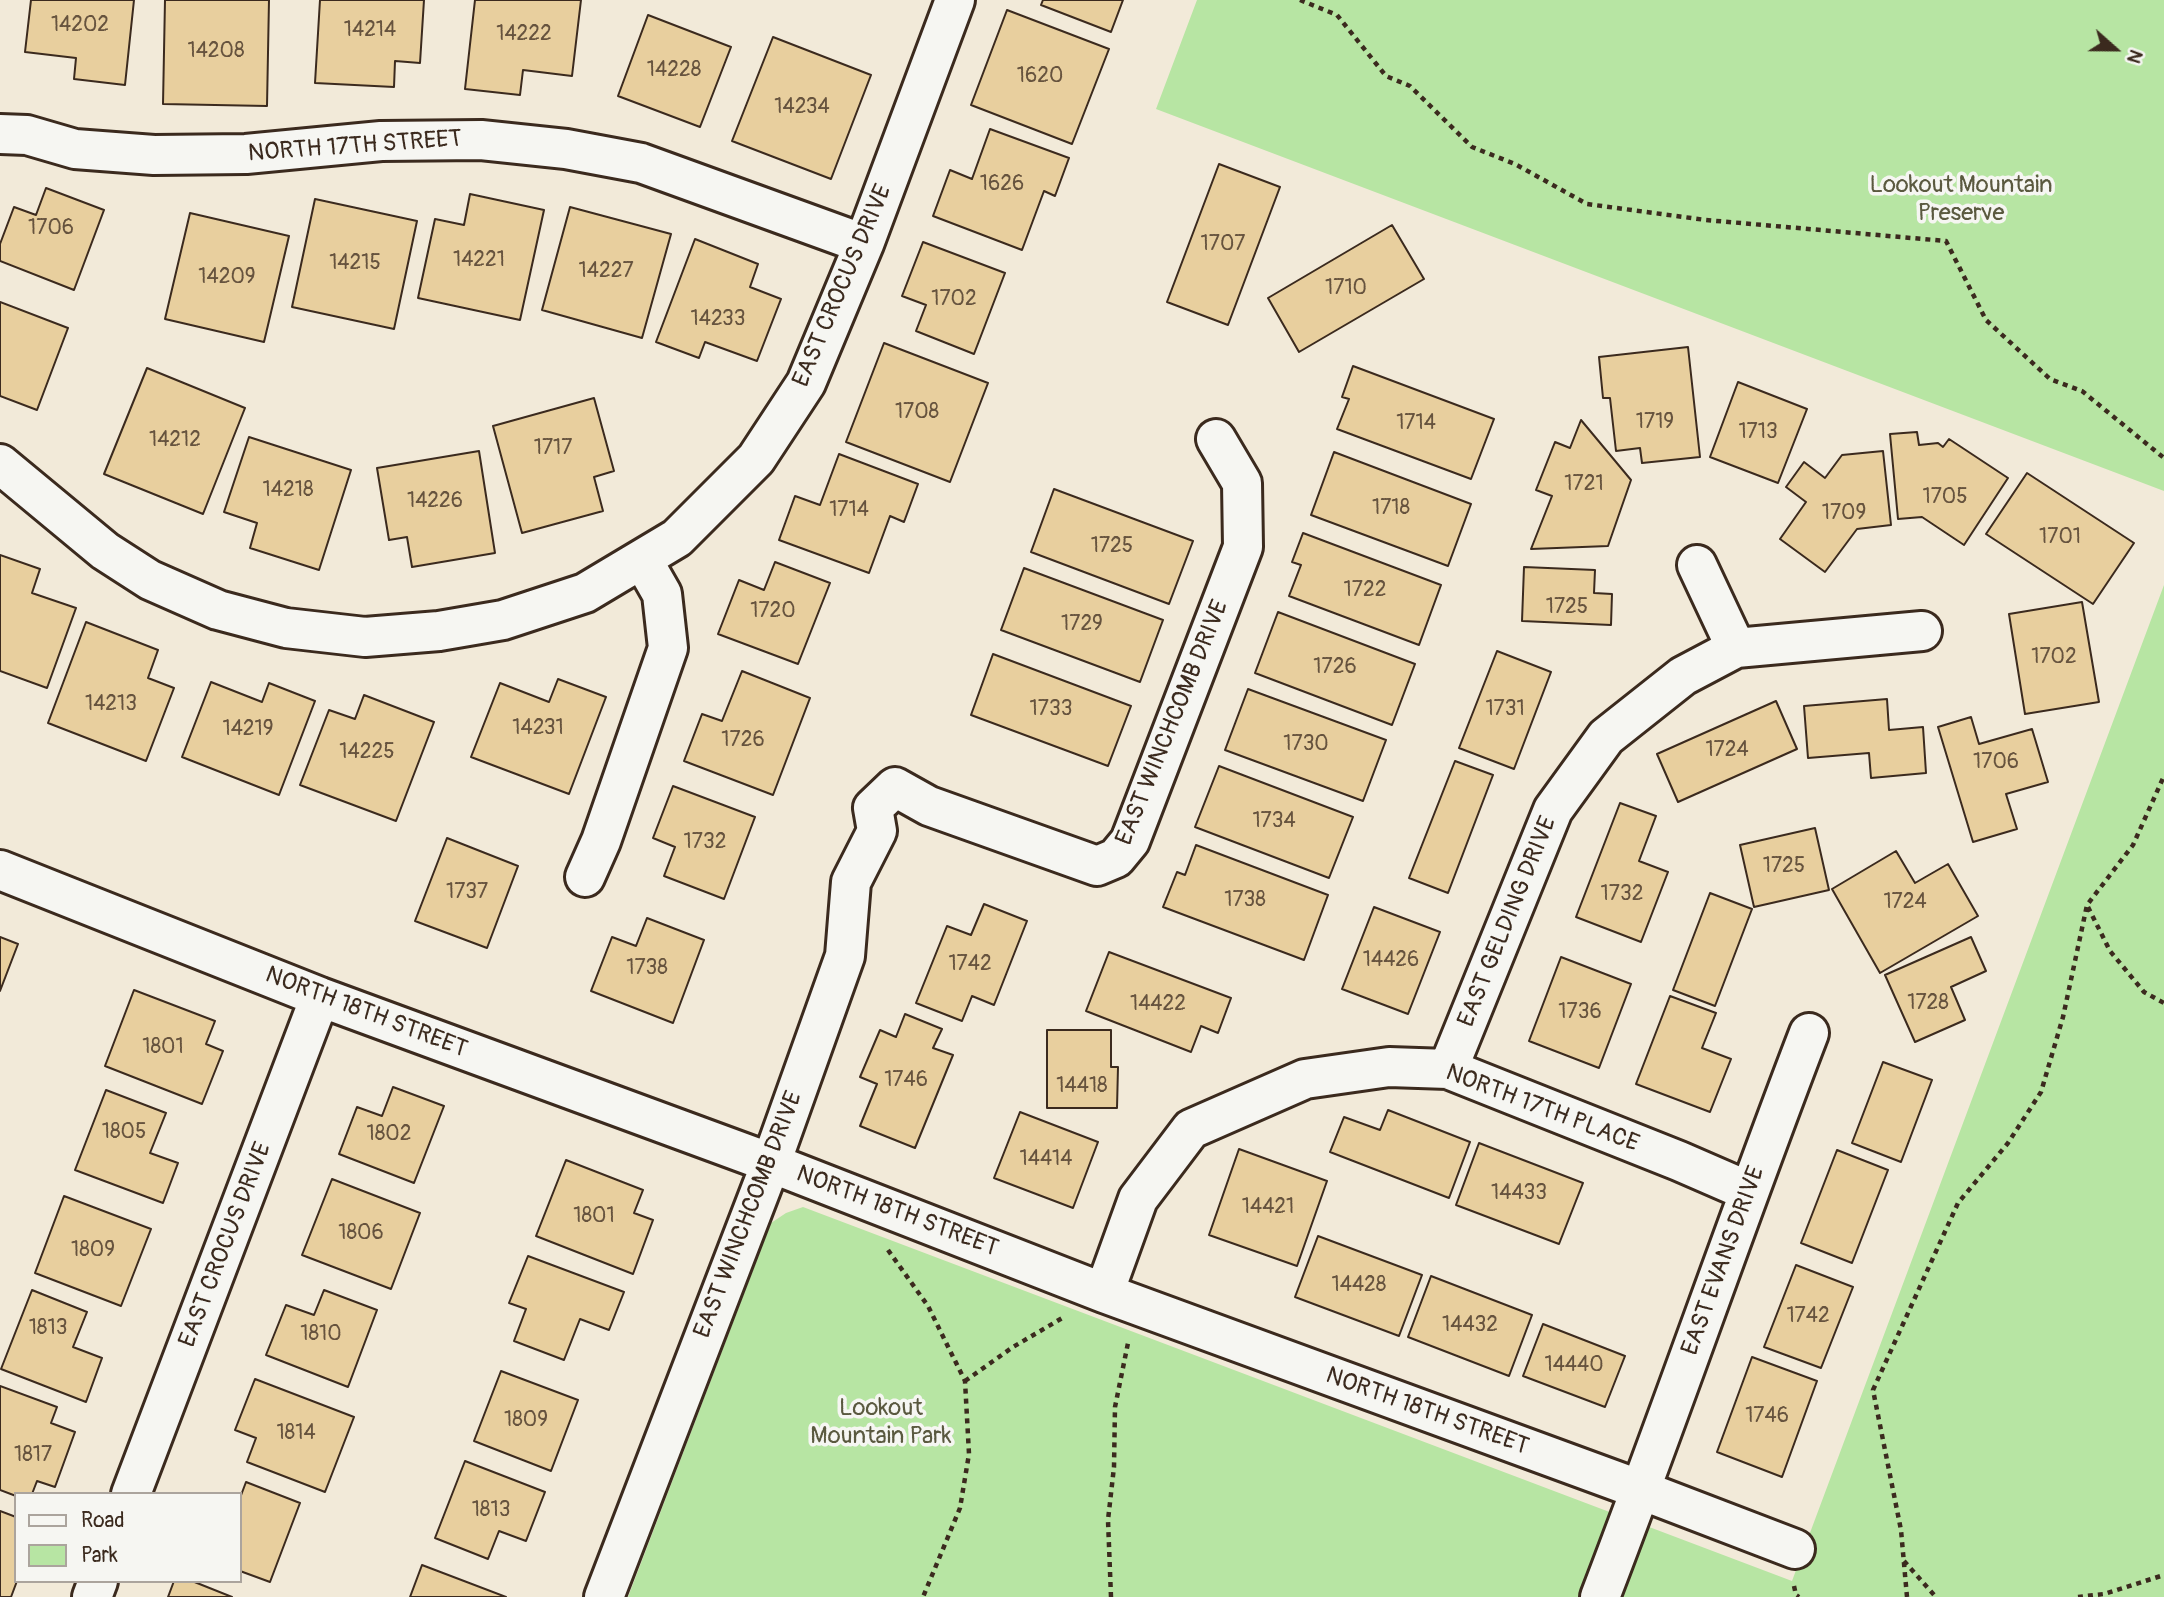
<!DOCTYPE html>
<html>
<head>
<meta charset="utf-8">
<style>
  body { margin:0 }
  #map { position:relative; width:2164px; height:1597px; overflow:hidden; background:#f2ead9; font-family:Pangolin,sans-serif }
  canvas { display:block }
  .legend { position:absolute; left:14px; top:1492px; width:228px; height:91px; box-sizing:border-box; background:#f6f6f2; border:2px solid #aba49d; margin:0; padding:9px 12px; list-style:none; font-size:21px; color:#3b2a1e }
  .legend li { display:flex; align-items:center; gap:14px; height:35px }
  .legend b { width:35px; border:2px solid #aba49d }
  .north { position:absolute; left:2080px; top:14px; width:70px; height:70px; -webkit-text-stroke:5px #f6f6f2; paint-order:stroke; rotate:111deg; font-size:19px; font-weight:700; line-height:28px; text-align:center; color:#3b2a1e }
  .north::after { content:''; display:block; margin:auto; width:24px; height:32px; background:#3b2a1e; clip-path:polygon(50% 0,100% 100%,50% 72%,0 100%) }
</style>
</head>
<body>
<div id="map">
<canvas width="2164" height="1597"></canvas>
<ul class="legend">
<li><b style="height:9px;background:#f6f6f2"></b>Road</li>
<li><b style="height:19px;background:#b7e5a3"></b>Park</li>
</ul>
<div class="north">N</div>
</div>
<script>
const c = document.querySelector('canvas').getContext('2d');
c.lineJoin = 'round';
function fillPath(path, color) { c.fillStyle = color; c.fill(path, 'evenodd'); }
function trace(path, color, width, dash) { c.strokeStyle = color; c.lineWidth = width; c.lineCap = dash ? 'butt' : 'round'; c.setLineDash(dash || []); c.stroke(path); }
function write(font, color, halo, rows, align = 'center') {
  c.font = font + ' Pangolin,sans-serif'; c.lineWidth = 7; c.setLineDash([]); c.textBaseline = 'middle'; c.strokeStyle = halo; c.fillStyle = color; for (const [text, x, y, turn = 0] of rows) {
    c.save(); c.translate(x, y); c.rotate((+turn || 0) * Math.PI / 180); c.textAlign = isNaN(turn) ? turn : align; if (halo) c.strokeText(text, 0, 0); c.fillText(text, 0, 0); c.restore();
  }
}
fillPath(new Path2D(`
  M1197,0h967v491l-1008,-382z
  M2164,585v1012h-1536l143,-374 15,-10 17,-6 989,374z`), '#b7e5a3');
const building = new Path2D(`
  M31,0h103l-9,85 -51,-6 2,-21 -51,-6z
  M165,0h104l-2,106 -104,-2z
  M320,0h104l-4,63 -25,-2 -1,26 -79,-4z
  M475,0h106l-9,76 -49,-6 -3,25 -55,-6z
  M1043,0h80l-12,32 -70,-27z
  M1007,10l102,39 -37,95 -101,-39z
  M648,15l83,32 -31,80 -82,-31z
  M773,37l98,38 -40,104 -99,-38z
  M990,129l79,29 -14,38 -11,-5 -22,59 -89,-34 17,-46 22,9z
  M1219,164l61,23 -52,138 -61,-23z
  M46,188l58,22 -30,80 -74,-29v-17l14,-37 22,8z
  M470,194l74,16 -24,110 -102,-22 17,-79 29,6z
  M315,199l102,22 -23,108 -102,-22z
  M570,207l101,27 -29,104 -100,-28z
  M190,213l99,23 -25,106 -99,-23z
  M1392,225l32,54 -125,73 -31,-54z
  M695,239l63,25 -8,23 31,12 -24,62 -52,-19 -6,16 -43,-16z
  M923,242l82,31 -31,81 -58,-23 10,-26 -24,-9z
  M0,302l68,26 -31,82 -37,-14z
  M884,343l104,40 -38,99 -104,-40z
  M1688,347l12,110 -58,6 -2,-15 -24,3 -6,-53h-7l-4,-41z
  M1353,366l141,53 -23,60 -134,-50 12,-30 -7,-2z
  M147,368l98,40 -42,106 -99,-40z
  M1738,382l69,27 -29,74 -68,-26z
  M594,398l20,73 -20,6 9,34 -81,22 -29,-107z
  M1581,420l50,60 -23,66 -77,3 21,-53 -16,-6 19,-48 15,6z
  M1917,432l2,13 19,-2 5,4 6,-8 59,39 -44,67 -42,-28 -24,2 -8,-85z
  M249,437l102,33 -32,100 -69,-22 7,-25 -33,-11z
  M479,451l16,102 -83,14 -5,-30 -18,3 -12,-72z
  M1883,451l8,74 -34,4 -32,43 -45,-33 26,-37 -20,-15 18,-25 21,16 17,-23z
  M1334,452l137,52 -23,62 -137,-51z
  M839,454l79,30 -14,38 -14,-6 -21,57 -90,-33 16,-44 25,9z
  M2027,473l107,70 -41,61 -107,-70z
  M1054,489l139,52 -24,63 -138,-52z
  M1303,533l138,52 -22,60 -130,-49 12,-31 -9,-3z
  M0,555l40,14 -8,24 44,15 -29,80 -47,-17z
  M775,562l55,21 -32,81 -80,-30 21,-54 25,10z
  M1524,567l71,3 -1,23 18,1 -1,31 -89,-4z
  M1024,568l139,52 -23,62 -139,-52z
  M2082,602l17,100 -74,12 -16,-100z
  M1278,612l137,52 -23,61 -137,-52z
  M86,622l72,28 -10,28 26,10 -28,73 -98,-38z
  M1497,651l54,21 -37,97 -55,-21z
  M993,654l138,52 -23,60 -137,-51z
  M742,671l68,27 -37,97 -89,-34 18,-47 20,7z
  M558,679l48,18 -37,97 -98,-37 29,-74 49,19z
  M211,682l51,20 7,-19 46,18 -36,94 -97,-38z
  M1248,689l138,51 -23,61 -138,-51z
  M364,695l70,27 -38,99 -96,-36 29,-75 26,9z
  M1887,699l2,31 34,-3 3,46 -55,5 -2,-25 -61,5 -4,-52z
  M1776,701l21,48 -119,53 -21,-48z
  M1971,717l8,27 53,-15 16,53 -42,12 11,35 -44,13 -35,-115z
  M1455,761l38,14 -45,118 -39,-15z
  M1219,766l134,51 -24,61 -134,-51z
  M673,786l82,31 -31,82 -60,-23 11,-29 -22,-9z
  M1620,803l36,13 -17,45 29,11 -27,70 -65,-25z
  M1815,828l14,62 -75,17 -14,-62z
  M447,838l71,28 -31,82 -72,-27z
  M1196,845l132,50 -24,65 -141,-53 14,-35 8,3z
  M1896,851l19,32 33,-19 30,52 -98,57 -48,-84z
  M1710,893l42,16 -37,97 -42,-16z
  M984,904l43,17 -33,84 -22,-9 -10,25 -46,-18 31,-77 24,9z
  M1374,907l66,25 -32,82 -66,-25z
  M647,918l57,22 -31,83 -82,-32 21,-54 24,9z
  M0,937l18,7 -18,47z
  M1971,937l15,34 -35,16 14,33 -50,22 -30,-67z
  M1109,952l122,46 -13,35 -17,-7 -10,26 -105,-41z
  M1561,957l70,27 -32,84 -70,-27z
  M134,990l81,31 -9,23 17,7 -21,53 -97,-38z
  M1670,996l46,17 -14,35 29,11 -21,53 -74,-28z
  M905,1014l37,15 -9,19 20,7 -38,93 -55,-22 17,-42 -17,-7 20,-47 16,7z
  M1047,1030h64v37h7l-1,41h-70z
  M1883,1062l49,18 -31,82 -49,-19z
  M393,1087l51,19 -30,77 -75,-29 18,-47 25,9z
  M106,1090l60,23 -16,40 28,10 -15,40 -88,-33z
  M1388,1110l82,32 -21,56 -119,-46 14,-35 36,13z
  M1020,1112l78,30 -25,66 -79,-30z
  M1479,1143l104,40 -24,61 -103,-39z
  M1239,1149l88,32 -30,85 -88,-31z
  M1837,1150l51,20 -36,93 -51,-20z
  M566,1160l77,30 -9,23 19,7 -20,54 -97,-38z
  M332,1179l88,34 -29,76 -89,-34z
  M64,1196l87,33 -30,77 -86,-33z
  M1318,1236l104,39 -23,61 -104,-39z
  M528,1256l96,36 -15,38 -29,-11 -16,41 -50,-19 12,-32 -17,-6z
  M1796,1265l57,22 -32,81 -57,-21z
  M1431,1276l101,39 -23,61 -101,-39z
  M32,1290l55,22 -14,35 29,11 -16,44 -85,-33z
  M324,1290l53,20 -29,77 -82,-32 20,-50 28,10z
  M1543,1324l82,32 -20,51 -82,-31z
  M1752,1357l65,24 -35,96 -65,-25z
  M501,1371l77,29 -27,71 -77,-30z
  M255,1379l99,38 -29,75 -78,-30 9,-24 -21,-8z
  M0,1386l57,21 -6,16 24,9 -20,55 -18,-6 -5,13h-16v2l-16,-6z
  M465,1461l80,31 -19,49 -27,-10 -11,28 -53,-21z
  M246,1482l54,21 -30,79 -30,-11v-73z
  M0,1511l16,6 1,64 -6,16h-11z
  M422,1565l84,32h-96z
  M174,1581h18l40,16h-64z`);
fillPath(building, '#e8cf9e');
trace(building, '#3b2a1e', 2);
const minor = new Path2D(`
  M0,134l27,1 48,14 79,6 92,-1 135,-13 100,-1 85,9 75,14 223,81
  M0,464l105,87 45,29 68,30 68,18 79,9 74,-6 64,-11 82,-27 92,-55 79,-79 50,-76 58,-139 91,-244
  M1697,565l39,83
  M0,870l320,127 451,166 333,130 537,197 154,59
  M585,877l16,-36 67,-193 -6,-54 -20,-35
  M1448,1069l105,-259 53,-73 77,-61 53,-28 186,-17
  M1104,1293l34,-94 53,-70 114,-50 84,-12 59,2 231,92 69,30
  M131,1494l189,-497
  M92,1597l6,-16
  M604,1597l167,-434 74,-207 6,-74 26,-51 -4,-23 22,-21 34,19 168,60 19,-8 14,-17 113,-294 -1,-64 -26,-44
  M1600,1597c72,-187 137,-377 209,-564`);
trace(minor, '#3b2a1e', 44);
trace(new Path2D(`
  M1300,0l37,15 49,61 24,10 62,61 43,17 72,40 119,16 240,21 40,79 64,59 32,12 82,67
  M2088,907l22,44 34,41 20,11
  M888,1250l40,56 37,75 4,73 -9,54 -37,89
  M965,1381l48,-34 51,-30
  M1904,1561l32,36
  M1794,1586l2,9 3,2
  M1111,1597l-3,-77 6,-53 1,-60 13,-64
  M1907,1597l-6,-67 -28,-140 85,-187 50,-60 33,-51 22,-75 24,-112 46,-60 31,-69
  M2078,1597l26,-3 60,-19`), '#3b2a1e', 4.5, [5, 5]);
trace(minor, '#f6f6f2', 38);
write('21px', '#66533e', null, [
  ["14202",80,26],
  ["14214",370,31],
  ["14222",524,35],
  ["14208",216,52],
  ["14228",674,71],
  ["1620",1040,77],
  ["14234",802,108],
  ["1626",1002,185],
  ["1706",51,229],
  ["1707",1223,245],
  ["14221",479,261],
  ["14215",355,264],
  ["14227",606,272],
  ["14209",227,278],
  ["1710",1346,289],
  ["1702",954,300],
  ["14233",718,320],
  ["1708",917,413],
  ["1719",1655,423],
  ["1714",1416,424],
  ["1713",1758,433],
  ["14212",175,441],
  ["1717",553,449],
  ["1721",1584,485],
  ["14218",288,491],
  ["1705",1945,498],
  ["14226",435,502],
  ["1718",1391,509],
  ["1714",849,511],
  ["1709",1844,514],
  ["1701",2060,538],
  ["1725",1112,547],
  ["1722",1365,591],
  ["1725",1567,608],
  ["1720",773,612],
  ["1729",1082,625],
  ["1702",2054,658],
  ["1726",1335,668],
  ["14213",111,705],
  ["1733",1051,710],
  ["1731",1505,710],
  ["14231",538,729],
  ["14219",248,730],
  ["1726",743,741],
  ["1730",1306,745],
  ["1724",1727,751],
  ["14225",367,753],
  ["1706",1996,763],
  ["1734",1274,822],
  ["1732",705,843],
  ["1725",1784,867],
  ["1737",467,893],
  ["1732",1622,895],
  ["1738",1245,901],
  ["1724",1905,903],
  ["14426",1391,961],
  ["1742",970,965],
  ["1738",647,969],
  ["1728",1928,1004],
  ["14422",1158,1005],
  ["1736",1580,1013],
  ["1801",163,1048],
  ["1746",906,1081],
  ["14418",1082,1087],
  ["1805",124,1133],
  ["1802",389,1135],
  ["14414",1046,1160],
  ["14433",1519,1194],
  ["14421",1268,1208],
  ["1801",594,1217],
  ["1806",361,1234],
  ["1809",93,1251],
  ["14428",1359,1286],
  ["1742",1808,1317],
  ["14432",1470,1326],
  ["1813",48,1329],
  ["1810",321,1335],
  ["14440",1574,1366],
  ["1746",1767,1417],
  ["1809",526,1421],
  ["1814",296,1434],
  ["1817",33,1456],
  ["1813",491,1511]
]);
write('24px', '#3b2a1e', '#f6f6f2', [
  ["NORTH 17TH STREET",355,147,-4],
  ["EAST CROCUS DRIVE",843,286,-67],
  ["EAST WINCHCOMB DRIVE",1173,723,-68],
  ["EAST GELDING DRIVE",1508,922,-68],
  ["NORTH 18TH STREET",366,1013,21],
  ["NORTH 17TH PLACE",1542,1109,21],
  ["NORTH 18TH STREET",897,1212,21],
  ["EAST WINCHCOMB DRIVE",749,1215,-69],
  ["EAST CROCUS DRIVE",226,1245,-69],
  ["EAST EVANS DRIVE",1724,1261,-70],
  ["NORTH 18TH STREET",1427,1412,20]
]);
write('24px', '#5a593f', '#f6f6f2', [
  ["Lookout Mountain",1961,186],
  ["Preserve",1961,214],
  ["Lookout",881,1409],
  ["Mountain Park",881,1437]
]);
</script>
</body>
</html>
